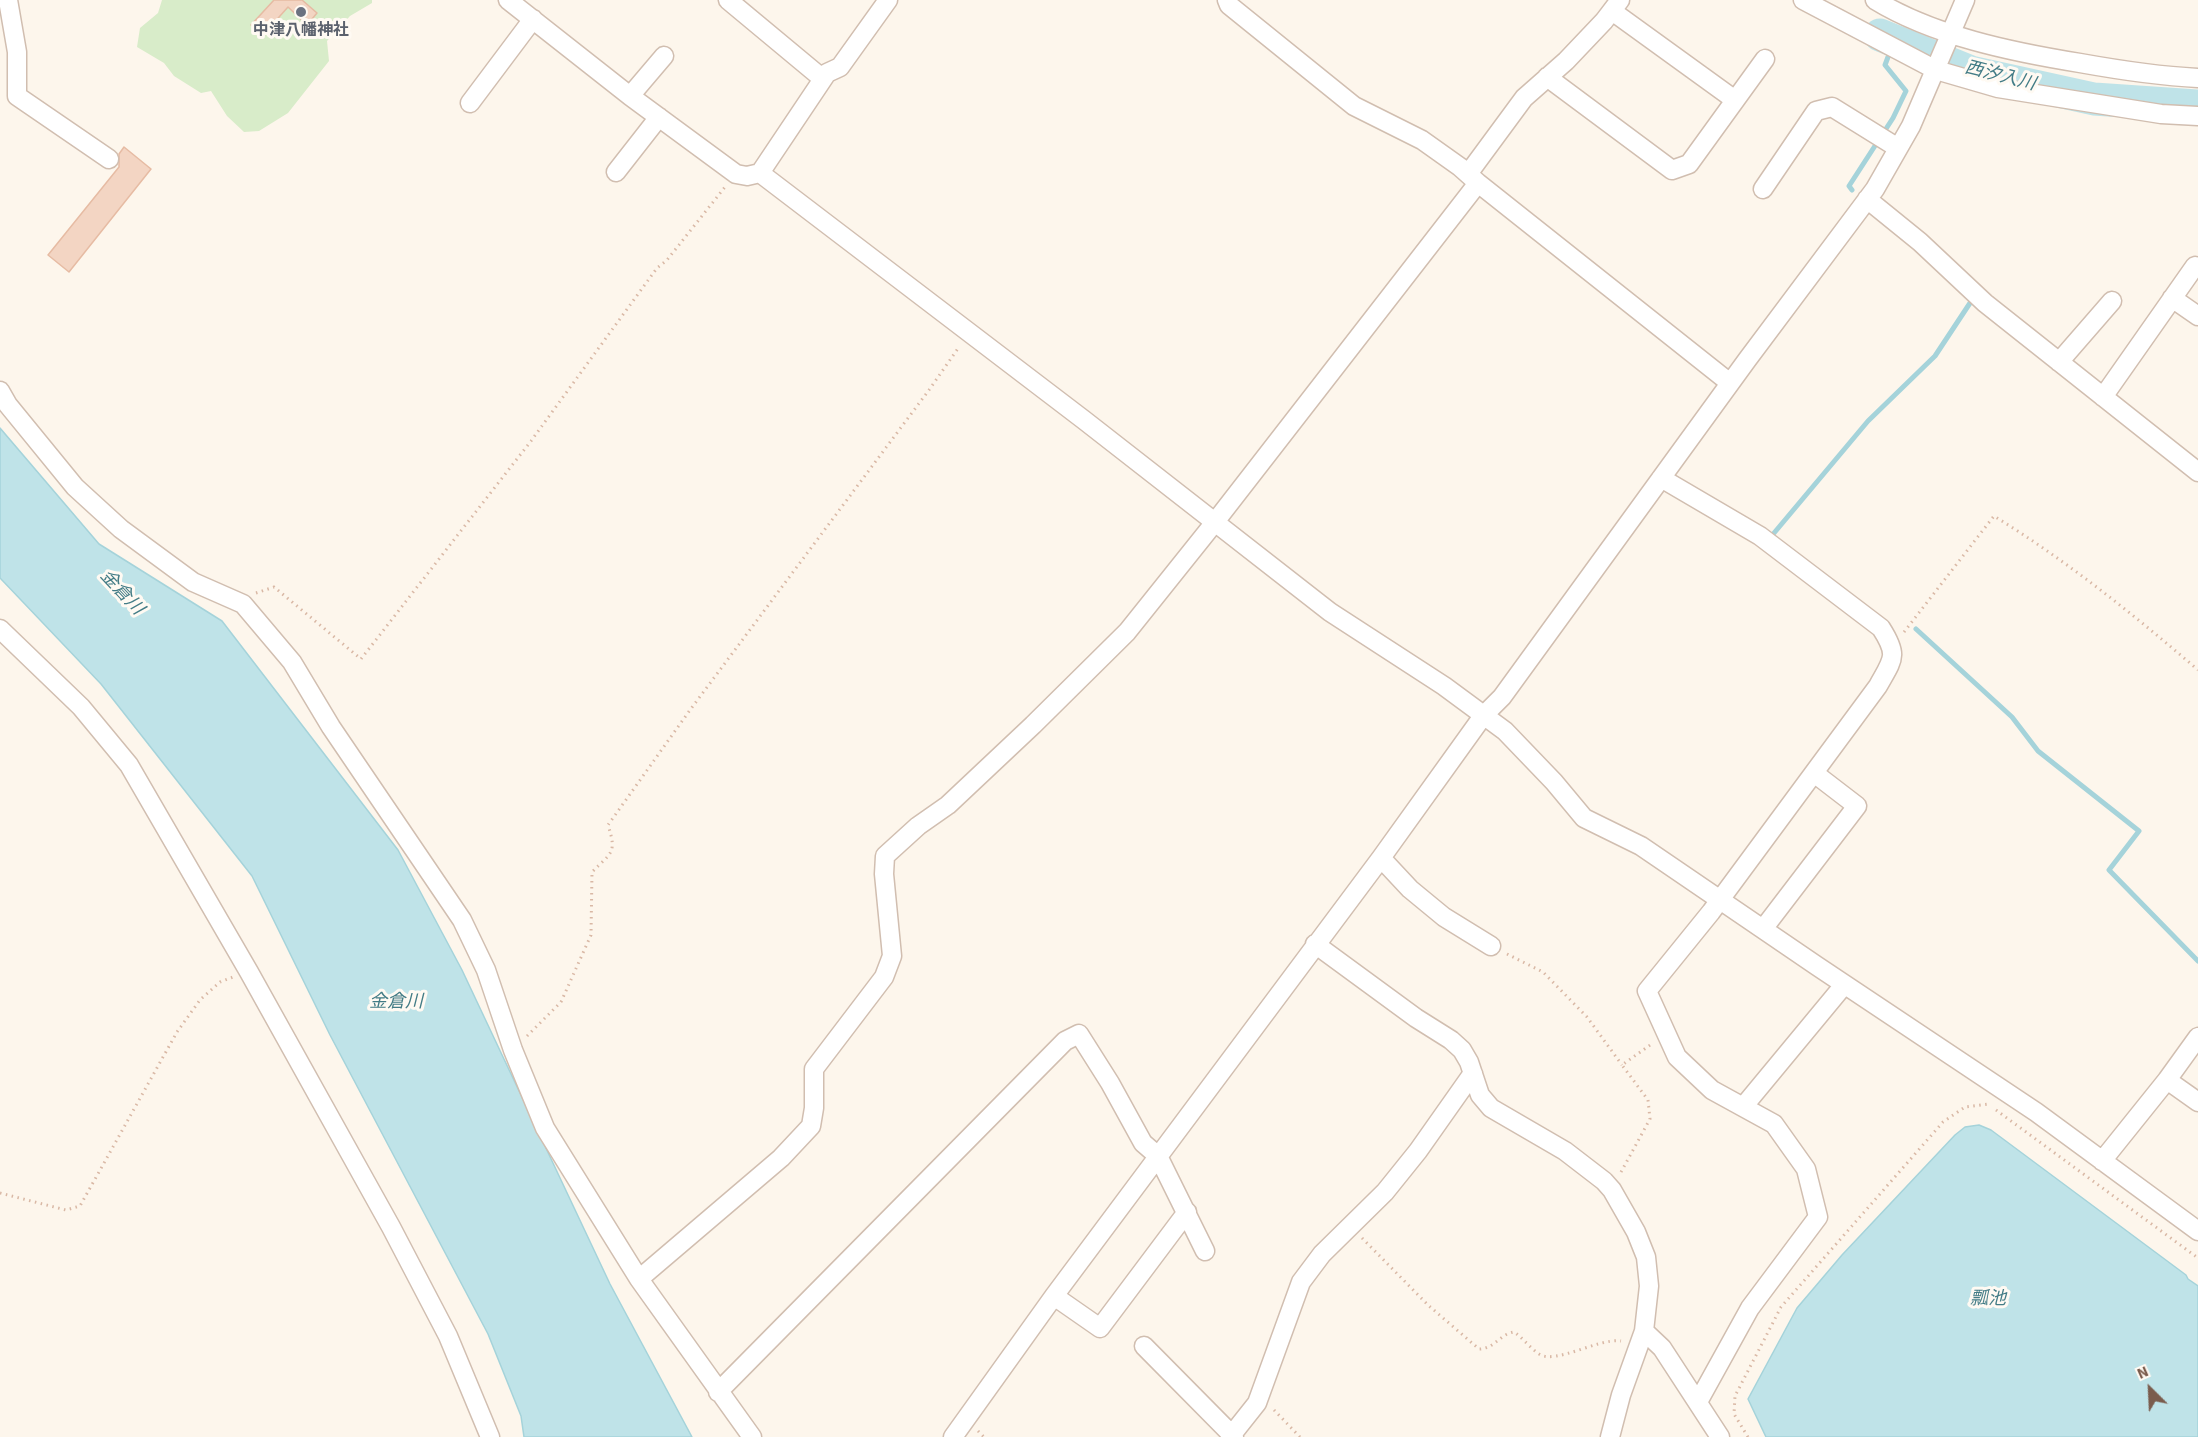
<!DOCTYPE html>
<html>
<head>
<meta charset="utf-8">
<style>
  body { margin:0 }
  #map { position:relative; width:2198px; height:1437px; overflow:hidden; background:#fdf6ec; font-family:"Source Sans 3",sans-serif }
  canvas { display:block }
  .north { position:absolute; left:2120px; top:1359px; width:60px; height:60px; -webkit-text-stroke:4px #fffaf3; paint-order:stroke; rotate:336deg; font-size:16px; font-weight:700; line-height:24px; text-align:center; color:#7a5c4d }
  .north::after { content:''; display:block; margin:auto; width:21px; height:27px; background:#7a5c4d; clip-path:polygon(50% 0,100% 100%,50% 72%,0 100%) }
</style>
</head>
<body>
<div id="map">
<canvas width="2198" height="1437"></canvas>
<div class="north">N</div>
</div>
<script>
const c = document.querySelector('canvas').getContext('2d');
c.lineJoin = 'round';
function fillPath(path, color) { c.fillStyle = color; c.fill(path, 'evenodd'); }
function trace(path, color, width, dash) { c.strokeStyle = color; c.lineWidth = width; c.lineCap = dash ? 'butt' : 'round'; c.setLineDash(dash || []); c.stroke(path); }
function write(font, color, halo, rows, align = 'center') {
  c.font = font + ' "Source Sans 3","Noto Sans JP",sans-serif'; c.lineWidth = 6; c.setLineDash([]); c.textBaseline = 'middle'; c.strokeStyle = halo; c.fillStyle = color; for (const [text, x, y, turn = 0] of rows) {
    c.save(); c.translate(x, y); c.rotate((+turn || 0) * Math.PI / 180); c.textAlign = isNaN(turn) ? turn : align; if (halo) c.strokeText(text, 0, 0); c.fillText(text, 0, 0); c.restore();
  }
}
fillPath(new Path2D(`
  M162,0h210v3l-22,13 -23,25 2,20 -41,52 -29,18 -15,1 -17,-16 -16,-25 -10,2 -27,-17 -10,-13 -27,-16 3,-19 18,-15z`), '#d8ecc9');
const water = new Path2D(`
  M0,428l99,116 123,77 176,229 64,120 148,314 82,153h-168l-3,-21 -33,-82 -158,-299 -78,-159 -151,-192 -101,-106z
  M1979,1125l12,5 195,145 2,4 10,7v151h-432l-18,-38 49,-91 45,-53 113,-120 10,-8z`);
fillPath(water, '#bfe3e8');
trace(water, '#a5d3da', 1.5);
trace(new Path2D(`
  M1852,190l-3,-4 44,-68 13,-27 -21,-26 3,-8
  M1769,539l99,-118 67,-65 37,-56 -4,-4
  M1916,629l96,88 26,34 101,80 -30,39 89,91`), '#a5d3da', 5);
trace(new Path2D(`
  M1880,35l91,37 123,27 104,7`), '#bfe3e8', 33);
const building = new Path2D(`
  M274,0h28l15,13 -10,12 -19,-18 -25,28 -12,-10z
  M124,147l27,22 -82,103 -21,-17 71,-88v-13z`);
fillPath(building, '#f3d5c3');
trace(building, '#e6bba3', 1.5);
const minor = new Path2D(`
  M8,0l9,52v44l92,63
  M508,0l122,96 106,78 11,2 13,-3 324,247 246,192 114,74 61,45 49,51 30,36 57,28 176,120 219,146 162,119
  M728,0l95,79
  M1227,0l2,5 125,101 68,34 38,27 18,16 252,200
  M1803,0l133,70 62,18 163,26 37,2
  M1875,0c59,36 137,52 205,63 39,7 78,13 118,15
  M1612,11l123,89
  M1547,77l125,93 17,-6 76,-105
  M630,96l34,-40
  M470,103l63,-84
  M616,172l43,-55
  M760,173l67,-100 13,-6 48,-67
  M1468,174l56,-76 42,-37 38,-40 16,-21
  M1763,189l53,-78 16,-4 66,41
  M1867,199l53,43 65,61 213,169
  M2172,298l26,18
  M2059,362l53,-61
  M0,391l8,14 67,82 46,42 72,53 50,22 49,58 39,65 131,193 24,50 27,80 32,78 94,151 113,158
  M2103,397l92,-131
  M1661,478l99,58 121,92c18,28 12,31 -3,58l-167,226 -64,79 30,66 35,33 62,34 32,45 12,48 -68,91 -52,94
  M0,629l81,78 48,58 120,207 142,255 57,109 42,101
  M1381,858l29,31 34,28 47,29
  M1763,929l94,-123 -43,-33
  M1315,944l101,74 35,22 11,10 7,12 11,33 11,13 74,43 39,30 8,9 24,42 10,25 3,29 -5,45 -23,64 -11,42
  M2167,1080l31,22
  M1743,1107l101,-122
  M2102,1161l65,-81 31,-43
  M639,1279l142,-121 30,-32 3,-18v-39l70,-92 8,-21 -8,-82 1,-18 33,-30 30,-21 85,-80 94,-93 88,-110 263,-339
  M1054,1296l46,32 87,-116
  M1644,1331l18,17 58,89
  M1144,1346l90,91
  M718,1392l347,-351 14,-7 31,49 33,60 15,13 47,95
  M953,1437l101,-141 327,-438 102,-142 19,-19 245,-337 128,-171 36,-63 54,-126
  M1230,1437l27,-34 44,-121 21,-28 63,-62 33,-41 55,-78`);
trace(minor, '#d1beb0', 21);
trace(new Path2D(`
  M256,593l18,-6 87,72 170,-218 126,-173 10,-8 58,-73
  M1904,632l90,-116c73,45 139,98 204,154
  M1507,954l36,18 44,45 35,48
  M527,1036l34,-34 30,-67 1,-63c20,-20 25,-19 16,-47l82,-115 239,-320 30,-43
  M1996,1110l202,148
  M1621,1172l29,-53 -2,-19 -26,-35 31,-22
  M0,1193l66,17 14,-4 97,-174 23,-32 20,-18 13,-5
  M1362,1238l66,67 51,44c15,0 21,-15 35,-17 9,6 16,16 25,22 16,11 59,-16 82,-13
  M1274,1410l26,27
  M978,1431l6,6
  M1748,1437l-14,-23 1,-18 46,-89 162,-185 22,-15 24,-3`), '#d9b8a5', 3, [1.5, 4.5]);
trace(minor, '#fff', 18);
for (const [x, y, r, color] of [
  [301,12,6,"#6b7280"]
]) { const dot = new Path2D(); dot.arc(x, y, r, 0, 2 * Math.PI); c.fillStyle = color; c.fill(dot); trace(dot, '#fffaf3', 2); }
write('bold 16px', '#5b616d', '#fffaf3', [
  ["中津八幡神社",301,31]
]);
write('italic 18px', '#437c86', '#fffaf3', [
  ["西汐入川",2000,77,14],
  ["金倉川",121,593,47],
  ["金倉川",396,1003],
  ["瓢池",1988,1300]
]);
</script>
</body>
</html>
